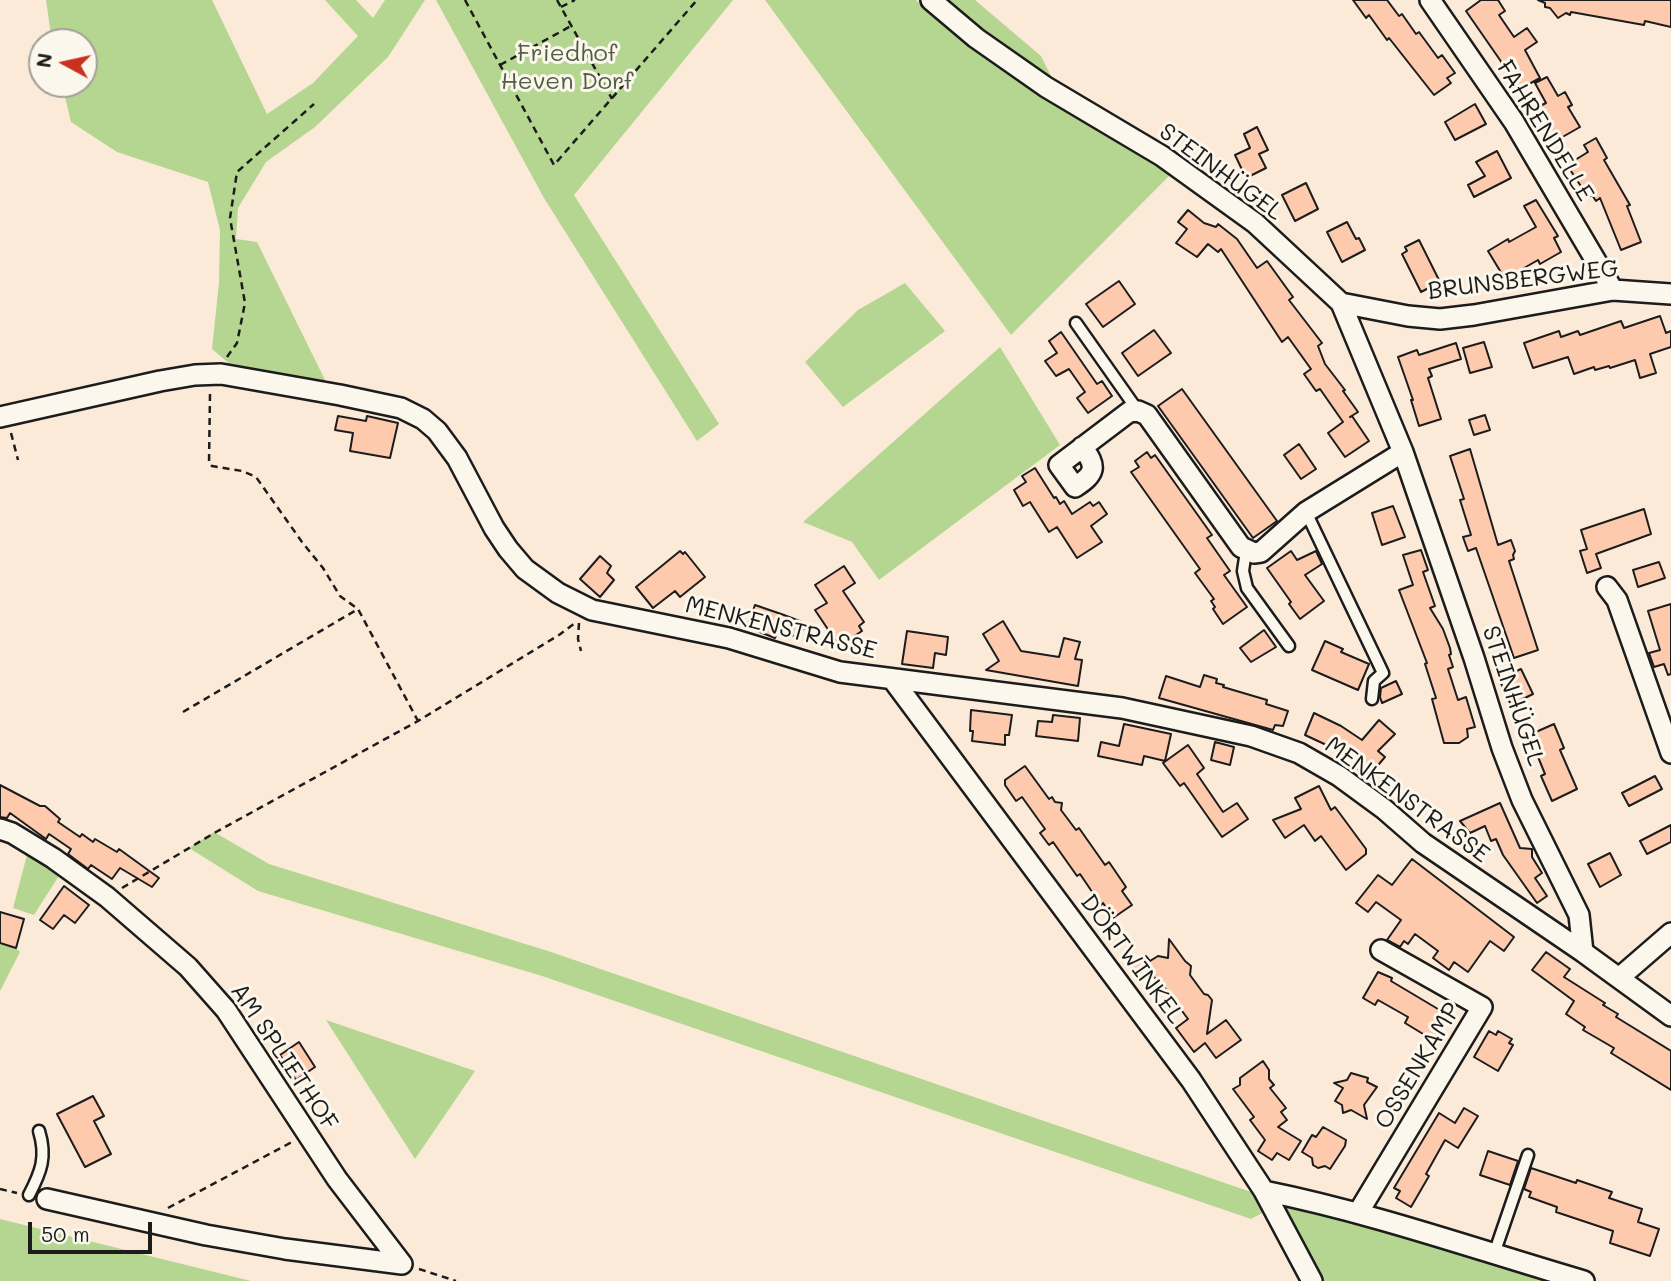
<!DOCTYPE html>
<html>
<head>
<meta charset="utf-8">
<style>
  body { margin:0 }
  #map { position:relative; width:1671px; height:1281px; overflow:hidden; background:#fcead9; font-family:Mali,sans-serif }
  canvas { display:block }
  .north { position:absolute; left:28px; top:28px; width:70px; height:70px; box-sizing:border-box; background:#fbf7ec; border:2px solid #a29f99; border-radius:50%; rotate:278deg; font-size:19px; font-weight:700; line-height:28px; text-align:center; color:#1c1c1c }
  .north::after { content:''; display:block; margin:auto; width:24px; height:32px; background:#c8321e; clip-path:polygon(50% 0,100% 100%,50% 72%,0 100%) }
  .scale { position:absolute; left:28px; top:1222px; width:124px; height:32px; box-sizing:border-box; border:4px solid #1c1c1c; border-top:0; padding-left:9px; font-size:21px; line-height:24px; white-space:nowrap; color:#1c1c1c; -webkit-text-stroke:5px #fbf7ec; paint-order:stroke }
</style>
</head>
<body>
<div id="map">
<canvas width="1671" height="1281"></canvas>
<div class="north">N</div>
<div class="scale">50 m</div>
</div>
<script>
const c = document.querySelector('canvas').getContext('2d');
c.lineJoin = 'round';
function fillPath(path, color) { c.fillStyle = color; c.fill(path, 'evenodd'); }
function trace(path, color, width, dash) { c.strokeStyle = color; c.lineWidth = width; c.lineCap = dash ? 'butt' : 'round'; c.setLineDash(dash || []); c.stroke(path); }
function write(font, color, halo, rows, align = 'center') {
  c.font = font + ' Mali,sans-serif'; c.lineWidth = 6; c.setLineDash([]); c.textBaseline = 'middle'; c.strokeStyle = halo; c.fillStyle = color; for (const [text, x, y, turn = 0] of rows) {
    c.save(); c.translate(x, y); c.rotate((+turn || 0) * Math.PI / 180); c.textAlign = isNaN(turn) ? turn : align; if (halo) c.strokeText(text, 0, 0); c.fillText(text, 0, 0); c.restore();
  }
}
fillPath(new Path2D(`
  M46,0h166l55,114 46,-31 45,-47 -33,-36h31l17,18 12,-18h40l-37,57 -73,70 -49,35 -28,46 -2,31 21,3 70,142 -89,-13 -26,-22 7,-66 1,-53 -12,-48 -91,-30 -46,-30 -9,-38h22v-42h-32z
  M436,0h297l-159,195 145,229 -22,17 -153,-243z
  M765,0h151l54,45 69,50 131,80 -159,160z
  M943,0h32l66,56 14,28 -78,-56z
  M905,283l40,48 -102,76 -38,-45 53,-52z
  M1000,347l60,98 -181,135 -27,-38 -49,-20z
  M214,832l55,32 282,88 706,242 9,17 -15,8 -709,-243 -284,-85 -69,-43z
  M27,855l33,19 -26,41 -21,-7z
  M0,943l16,5 4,4 -20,39z
  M326,1020l149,51 -60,88z
  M1293,1203l262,78h-234l-42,-73z
  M0,1219l251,62h-251z`), '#b4d690');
const building = new Path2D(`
  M1353,0h34l12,16 3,-2 14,20 3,-2 19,26 4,-3 13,18 -8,5 4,5 -17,12 -45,-57 -2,2 -18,-25 -3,3z
  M1481,0h17l7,11 -6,4 15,22 13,-9 10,14 -12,8 15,28 -22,12 -18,-30 -34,-49z
  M1538,0h133v27l-26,-6 -1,4 -73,-13 -1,3 -4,-2 -8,5 -8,-10 -5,-1v-4z
  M1547,77l11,19 7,-4 7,13 -4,2 12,20 -28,16 -6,-13 2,-1 -12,-21 10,-5 -11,-20z
  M1475,104l11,20 -31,16 -10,-18z
  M1257,127l11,23 -9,4 7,14 -20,10 -11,-23 15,-7 -6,-14z
  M1596,138l11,20 -3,2 26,45 -3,1 14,36 -20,8 -21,-52 -4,3 -4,-6 -4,2 -21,-32 21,-13 -4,-7z
  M1497,151l14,27 -37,19 -6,-12 17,-9 -9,-14z
  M1306,183l12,26 -23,12 -13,-26z
  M1536,200l22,36 -4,2 7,14 -21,12 -2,-4 -33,19 -17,-28 20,-12 1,3 27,-15 -12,-21z
  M1188,210l16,13 12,4 2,-3 19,15 20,29 10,-7 26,36 -4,3 33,43 -4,3 7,18 20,26 -2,1 15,21 -8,5 2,-1 17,25 -24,16 -17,-24 15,-11 -23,-33 -4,2 -12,-17 7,-5 -23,-32 -6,5 -61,-93 -3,3 -10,-8 -11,13 -21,-14 11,-14 -9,-7z
  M1347,222l9,17 3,-1 6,12 -23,12 -15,-30z
  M1419,240l21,42 -19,10 -19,-38 5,-3 -2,-4z
  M1119,281l16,23 -32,23 -17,-23z
  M1660,316l6,17 5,-2v16l-21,7 6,19 -16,5 -5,-18 -25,8 -1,-2 -14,4 -1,-3 -20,7 -6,-17 -35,11 -9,-25 35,-12 2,6 17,-6 2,4 41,-14 3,7z
  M1154,330l17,23 -33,23 -16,-23z
  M1061,332l36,52 5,-3 10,15 -24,17 -11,-15 8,-6 -16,-23 -13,7 -11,-15 12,-8 -8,-12z
  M1484,342l8,25 -22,6 -7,-25z
  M1456,343l5,16 -32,10 3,7 -4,2 13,41 -22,7 -8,-26h2l-15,-43 19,-7 2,5z
  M1182,389l95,132 -24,17 -95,-132z
  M1485,415l5,15 -16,5 -5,-15z
  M338,416l28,5 1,-5 31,7 -8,35 -40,-7 3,-18 -18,-3z
  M1299,444l17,25 -15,10 -17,-24z
  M1470,449l28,96 13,-5 4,11 -2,4 1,4 -5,2 29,89 -24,8 -38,-110 -8,3 -5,-14 8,-2 -11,-35 4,-1 -14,-43z
  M1147,452l4,6 4,-3 57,80 -5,3 23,33 -6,4 23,32 -24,17 -10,-15 2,-2 -4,-6 3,-2 -19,-26 5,-4 -69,-97 8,-5 -4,-6z
  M1035,468l19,30 2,-1 4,7 4,-3 8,13 18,-12 3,4 6,-4 8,12 -16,12 11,16 -25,16 -20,-31 -8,5 -19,-30 -7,4 -9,-16 12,-8 -4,-6z
  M1393,506l12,31 -23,8 -10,-32z
  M1644,509l7,25 -55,20 5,14 -14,5 -7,-22 7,-2 -6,-19z
  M1421,550l7,20 -5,2 12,34 -5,2 13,21 7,19 1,6 -2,1 4,12 -5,2 10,31 8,-3 9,30 -8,2 1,8 -9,6h-15l-12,-44 4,-1 -11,-34 2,-1 -28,-73 14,-5 -10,-30z
  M680,551l3,3 2,-2 20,25 -25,20 -5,-6 -22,17 -17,-21z
  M1291,551l6,9 19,-9 6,13 -17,11 19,26 -24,18 -11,-15 2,-2 -24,-34z
  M600,556l11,10 -4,7 7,7 -14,17 -20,-18z
  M1659,562l6,16 -27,9 -5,-17z
  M844,566l11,17 -12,8 21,31 -5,4 3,5 -23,15 -24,-36 12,-7 -12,-18z
  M1671,604v70l-3,1 -4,-11 -10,3 -5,-14 11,-3 -12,-39z
  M755,605l29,10 26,10 -17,11 -11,-16 -7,18 -28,-11z
  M1003,621l18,30 38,6 5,-19 16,4 -5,17 7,1 -4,26 -92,-16 13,-9 -16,-27z
  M1264,630l12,17 -25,15 -11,-14z
  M907,631l41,6 -2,18 -11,-2 -2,15 -31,-4z
  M1325,641l18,8 -2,3 28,12 -11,26 -46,-20z
  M1521,669l12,25 -22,11 -12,-26z
  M1204,675l13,4 -1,4 8,2 -1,2 44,13 -1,4 22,7 -5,15 -8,-1 -2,5 -114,-32 7,-22 34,11z
  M1396,681l6,13 -20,9 -2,-6 1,-9z
  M971,710l41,5 -3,20h-4v10l-33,-4 1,-10h-3z
  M1314,713l27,13 21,14 17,-20 16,14 -17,17 7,6 -17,20 -24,-18 4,-4 -43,-20z
  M1053,715l27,3 -2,23 -42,-5 2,-15 14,1z
  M1124,724l47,10 -6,27 -21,-5 -2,9 -44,-9 3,-14 18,4z
  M1554,724l10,24 -4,2 17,39 -25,12 -11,-25 4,-2 -16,-39z
  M1215,742l19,5 -4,18 -19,-5z
  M1188,745l16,23 -7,6 26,38 14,-9 11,16 -26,18 -38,-54 -4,3 -17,-23z
  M1025,766l24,33 3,-2 3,5 7,1 -1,7 15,20 3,-2 26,37 4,-3 17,25 -4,4 10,14 -19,13 -10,-15 -2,2 -21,-31 -3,2 -24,-34 -4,3 -9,-12 5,-4 -23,-32 -6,4 -11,-16v-5z
  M1655,776l7,13 -33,17 -7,-13z
  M0,785l40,21h5l15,13 -2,3 22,15 2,-3 11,8 2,-3 22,13 2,-3 40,29 -7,9 -32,-19 -8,11 -21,-14 -3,4 -20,-15 3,-5 -22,-15 -3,5 -36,-26 -3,5 -7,-1z
  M1319,786l12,24 4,-3 31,42v5l-20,16 -25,-34 -6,5 -11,-16 -19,13 -12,-18 28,-11 -6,-11z
  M1500,803l20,45 12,1v8l10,16 -7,5 12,18 -10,7 -34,-48 -7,-16 -5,2 -6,-15 -15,7 -10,-12z
  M1671,825v17l-24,12 -7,-13z
  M1610,853l11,22 -21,12 -12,-23z
  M1412,859l102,78 -10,14 -14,-10 -22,31 -14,-10 -5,8 -16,-12 5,-7 -23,-17 -7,10 -4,-3 -4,6 -13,-7 14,-20 -25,-18 -8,10 -12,-9 22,-28 14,10z
  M64,886l25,19 -14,18 -11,-8 -11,14 -13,-9z
  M0,912l24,7 -8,29 -16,-5z
  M1169,939l16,22 6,5 -1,9 14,19 4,1 4,5 -5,34 19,-14 15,20 -25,18 -11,-15 -11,9 -18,-24 12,-9 -29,-39 -2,1 -7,-10 -10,8 -9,-12 15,-11 4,5 8,-5 10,2z
  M1546,952l24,17 -6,8 41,26 -2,2 15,9 -2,3 55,34v39l-60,-37 3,-5 -31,-18 2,-3 -19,-13 8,-13 -42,-31z
  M1378,972l14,6 -1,3 57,34 -15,25 -28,-17 3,-6 -30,-17 -3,5 -12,-7z
  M1489,1031l7,4 2,-4 14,8 -3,4 4,2 -15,26 -24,-14z
  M299,1042l16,25 -19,13 -16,-25z
  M1263,1061l6,9v9l5,6 -4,3 16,20 -5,4 6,8 -9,7 23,14 -12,19 -12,-7 -5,7 -14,-9 7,-11 -15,-20 4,-3 -21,-28 7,-4v-7z
  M1406,1066l14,8 -9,16 -14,-8z
  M1351,1073l17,5 -1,4 10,5 -13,18 3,14 -16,-9 -8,3 -1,-8 -7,-4 8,-13 -9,-5 13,-3z
  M93,1096l11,20 -10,5 17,33 -26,13 -28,-53z
  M1464,1108l14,8 -20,32 -13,-8 -19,34 3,2 -18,31 -15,-9 4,-7 -6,-3 45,-75 16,10z
  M1323,1127l23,13 -1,6 -15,23 -5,-3 -7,2 -5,-3 -1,-7 -10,-6 10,-17 4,2z
  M1488,1151l30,10 -8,24 -30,-10z
  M1531,1168l45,15 1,-3 35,12 -3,6 33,11 -4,13 21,7 -9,27 -40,-13 3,-12 -57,-19 1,-5 -28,-10 2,-5 -7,-3z`);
fillPath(building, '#fecaae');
trace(building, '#1c1c1c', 2);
const service = new Path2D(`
  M1076,323l62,88
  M1306,512l77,161 -9,8 -2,18
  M1246,551l-3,20 4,17 42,58
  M29,1195c12,-23 18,-38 10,-64
  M1494,1254l34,-99`);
const minor = new Path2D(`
  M931,0l45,38 70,49 116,69 93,67 86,80 62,149 71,206 28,90 20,52 57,115 4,37
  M1430,0l84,122 99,168
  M1341,303l67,13 32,3 34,-4 139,-25 58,4
  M0,417l160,-36 35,-6 26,-1 119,21 61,13 22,11 14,12 20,27 37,70 14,21 17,20 33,24 34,17 137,28 111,34 282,36 129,28 48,17 40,23 45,33 39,34 160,109 88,64
  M1082,447c16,20 13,27 -7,40l-16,-22 70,-53 9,-1 9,4 94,132 13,6 7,-1 45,-40 97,-60
  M1607,587l10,13 54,153
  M893,680l298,400 73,111 48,90
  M0,829l12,4 41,25 54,39 81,70 38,43 111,169 65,85
  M1619,978l52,-45
  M1264,1191c109,22 214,59 320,90
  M47,1199l159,36 79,14 117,15
  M1358,1213l124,-206 -101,-57`);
trace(service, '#1c1c1c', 15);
trace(minor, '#1c1c1c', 24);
trace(new Path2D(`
  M465,0l89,165 143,-165
  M557,0l55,99
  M561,7l14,-7
  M500,65l71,-39
  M227,357l10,-14 8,-40 -15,-85 7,-46 77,-68
  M210,394l-1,69 3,3 30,5 14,6 46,65 21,26 17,28 18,13
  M11,433l7,27
  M579,623l-1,16 3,12
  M183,712l175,-103 60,112
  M122,888l94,-56 202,-111 141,-86 16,-12
  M0,1189l17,4
  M168,1208l124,-66
  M419,1269l37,12`), '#1c1c1c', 2.5, [7, 5]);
trace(service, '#fbf7ec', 10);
trace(minor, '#fbf7ec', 19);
write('24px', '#515d45', '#fbf7ec', [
  ["Friedhof",567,54],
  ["Heven Dorf",567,82]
]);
write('24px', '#1c1c1c', '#fbf7ec', [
  ["FAHRENDELLE",1545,131,58],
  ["STEINHÜGEL",1221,172,36],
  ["BRUNSBERGWEG",1523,280,-7],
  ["MENKENSTRASSE",781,628,14],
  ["STEINHÜGEL",1513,696,71],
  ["MENKENSTRASSE",1407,800,36],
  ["DÖRTWINKEL",1132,959,53],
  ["AM SPLIETHOF",284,1057,56],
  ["OSSENKAMP",1418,1066,-59]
]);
</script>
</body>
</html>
